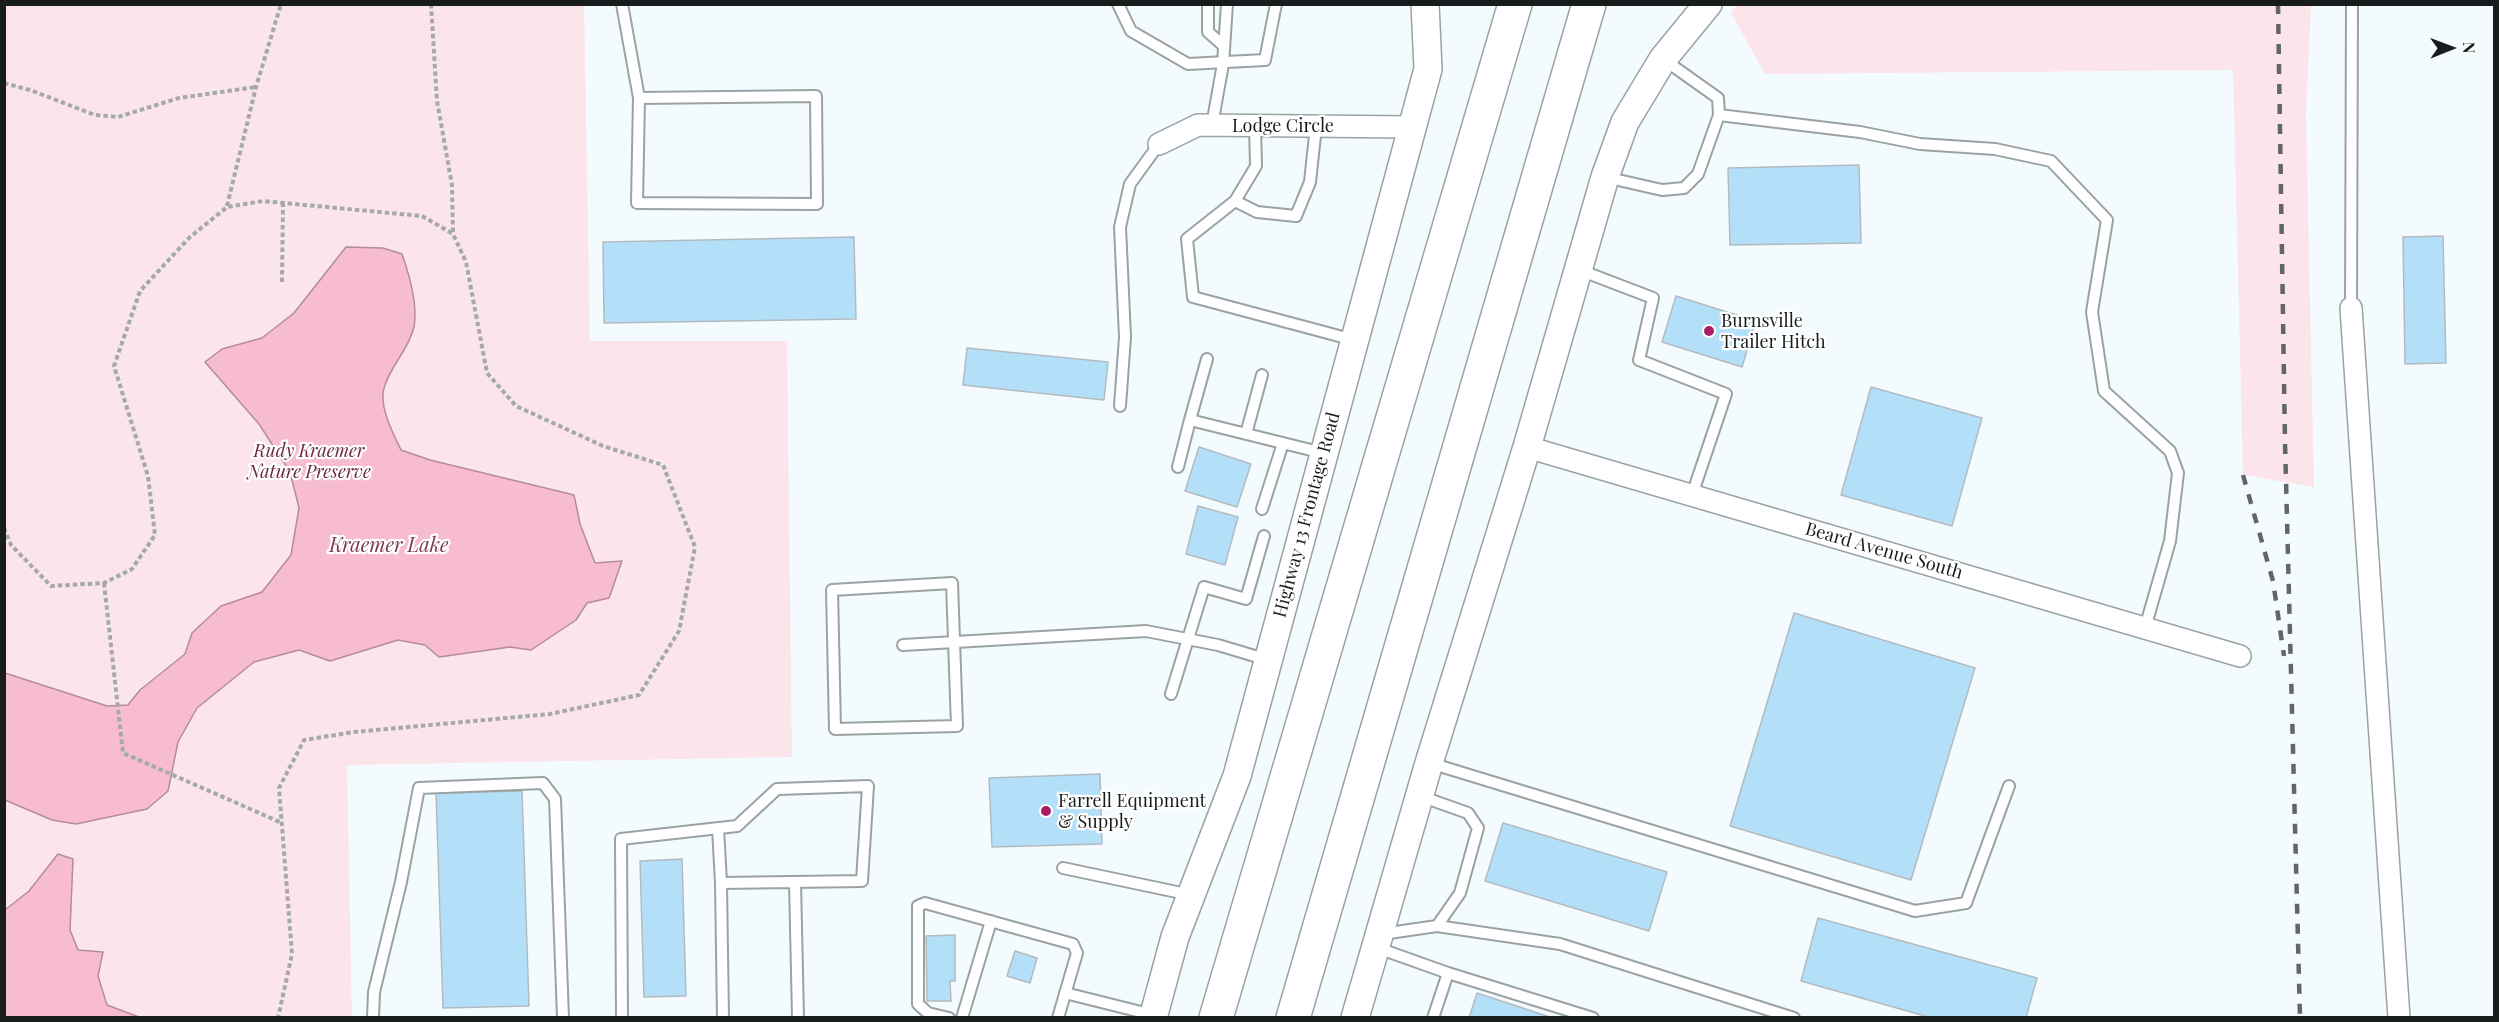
<!DOCTYPE html>
<html>
<head>
<meta charset="utf-8">
<style>
  body { margin:0 }
  #map { position:relative; width:2499px; height:1022px; overflow:hidden; background:#f4fbff; font-family:"Playfair Display",serif }
  canvas { display:block }
  .frame { position:absolute; inset:0; border:6px solid #191c1d; pointer-events:none }
  .north { position:absolute; left:2421px; top:18px; width:60px; height:60px; -webkit-text-stroke:4px #fff; paint-order:stroke; rotate:89deg; font-size:16px; font-weight:700; line-height:24px; text-align:center; color:#191c1d }
  .north::after { content:''; display:block; margin:auto; width:21px; height:27px; background:#191c1d; clip-path:polygon(50% 0,100% 100%,50% 72%,0 100%) }
</style>
</head>
<body>
<div id="map">
<canvas width="2499" height="1022"></canvas>
<div class="frame"></div>
<div class="north">N</div>
</div>
<script>
const c = document.querySelector('canvas').getContext('2d');
c.lineJoin = 'round';
function fillPath(path, color) { c.fillStyle = color; c.fill(path, 'evenodd'); }
function trace(path, color, width, dash) { c.strokeStyle = color; c.lineWidth = width; c.lineCap = dash ? 'butt' : 'round'; c.setLineDash(dash || []); c.stroke(path); }
function write(font, color, halo, rows, align = 'center') {
  c.font = font + ' "Playfair Display",serif'; c.lineWidth = 4.5; c.setLineDash([]); c.textBaseline = 'middle'; c.strokeStyle = halo; c.fillStyle = color; for (const [text, x, y, turn = 0] of rows) {
    c.save(); c.translate(x, y); c.rotate((+turn || 0) * Math.PI / 180); c.textAlign = isNaN(turn) ? turn : align; if (halo) c.strokeText(text, 0, 0); c.fillText(text, 0, 0); c.restore();
  }
}
fillPath(new Path2D(`
  M5,5h579l6,336h197l5,416 -445,8 5,252 -347,1z
  M1736,5h575l-5,108 8,374 -71,-12 -10,-405 -468,4 -34,-61z`), '#fce4eb');
const water = new Path2D(`
  M346,247l37,1 19,6c7,20 16,51 12,73 -5,22 -22,37 -29,58 -8,19 8,48 16,65l29,10 144,35 6,29 15,39 27,-2 -13,37 -22,5 -11,17 -45,30 -21,-3 -71,10 -14,-12 -27,-5 -68,21 -31,-11 -45,12 -57,46 -19,34 -10,49 -21,18 -71,15 -24,-4 -47,-20v-127l102,33 21,-1 12,-15 45,-36 7,-21 29,-27 41,-14 29,-37 8,-47 -9,-36 -31,-48 -54,-62 17,-13 40,-11 32,-25z
  M58,854l15,5 -3,71 8,20 25,2 -5,24 9,29 32,12h-134v-107l24,-19z`);
fillPath(water, '#f7bcd0');
trace(water, '#b48c9a', 1.5);
const building = new Path2D(`
  M1859,165l2,78 -131,2 -2,-77z
  M2443,236l3,127 -41,1 -2,-127z
  M854,237l2,82 -252,4 -1,-81z
  M1676,296l80,25 -14,46 -80,-25z
  M967,348l141,14 -4,38 -141,-15z
  M1871,387l111,31 -30,108 -111,-31z
  M1199,447l52,17 -14,43 -52,-16z
  M1198,506l40,11 -13,48 -39,-11z
  M1794,613l181,55 -64,212 -181,-54z
  M1100,774l2,70 -110,3 -3,-69z
  M522,791l7,215 -86,2 -7,-215z
  M1503,823l164,49 -18,59 -164,-50z
  M682,859l4,137 -42,1 -4,-136z
  M1818,918l219,60 -11,40h-94l-131,-37z
  M955,935v46h-5l1,20h-24l-1,-65z
  M1015,951l22,7 -7,25 -23,-7z
  M1477,993l76,25h-84z`);
fillPath(building, '#b3dff9');
trace(building, '#b3bbbf', 1.5);
const service = new Path2D(`
  M622,4l17,94 -2,105 180,1 -1,-108 -177,2
  M1118,4l13,27 57,33 77,-4 11,-56
  M1208,4v28l16,14
  M1719,115l141,17 60,12 75,5 56,12 56,59 -15,92 12,79 66,60 8,22 -8,68 -25,87
  M1212,125l11,-61 4,-60
  M1255,126l1,40 -21,35 22,11 39,4 14,-34 6,-56
  M1605,177l57,13 22,-2 14,-14 21,-59 -1,-17 -55,-39
  M1235,201l-48,38 6,58 161,43
  M1577,269l76,29 -14,62 87,34 -34,101
  M2351,308l1,-304
  M1120,406l5,-69 -5,-110 10,-43 29,-40
  M1190,420l17,-61
  M1246,434l16,-59
  M1178,467l12,-47 133,33
  M1262,509l21,-66
  M952,583l5,143 -122,3 -3,-139z
  M903,645l243,-14 72,14 50,15
  M1171,694l33,-107 42,12 18,-63
  M1430,763l485,148 51,-8 43,-117
  M718,828l3,55
  M1063,868l128,27
  M795,882l3,136
  M1437,926l123,18 234,74
  M1382,934l55,-8 23,-33 18,-65 -10,-15 -48,-17
  M1375,947l73,26 -15,45
  M1448,973l145,45
  M1065,993l88,22
  M373,1018l1,-26 27,-110 18,-94 124,-5 12,16 8,219
  M622,1018l-1,-179 116,-13 40,-37 91,-3 -6,95 -141,2 2,135
  M949,1018l-21,-5 -10,-9v-98l7,-3 148,41 4,9 -19,65
  M962,1018l29,-97`);
const minor = new Path2D(`
  M1159,144l39,-19 213,2
  M2351,308l48,710
  M1527,447l713,209`);
const tertiary = new Path2D(`
  M1153,1018l22,-81 62,-161 191,-707 -3,-65
  M1355,1018l74,-255 98,-316 78,-270 20,-55 38,-63 45,-55`);
const trunk = new Path2D(`
  M1216,1018l299,-1014
  M1293,1018l296,-1014`);
trace(service, '#9aa2a6', 14);
trace(minor, '#9aa2a6', 24);
trace(tertiary, '#9aa2a6', 30);
trace(trunk, '#9aa2a6', 36);
trace(new Path2D(`
  M431,4l6,97 15,84 1,49
  M4,83l26,7 65,25 23,2 61,-19 77,-11
  M227,206l29,-119 25,-83
  M282,282l1,-79
  M4,528l7,17 40,41 53,-3 28,-14 23,-34 -7,-59 -34,-110 26,-75 49,-53 38,-31 36,-6 159,15 31,18 13,28 21,111 29,33 87,40 60,19 32,82 -16,84 -40,64 -89,19 -196,18 -50,8 -25,48 13,166 -14,64
  M104,583l19,170 159,70`), '#a4a9ac', 4, [4.5, 3]);
trace(service, '#fff', 10);
trace(minor, '#fff', 21);
trace(tertiary, '#fff', 27);
trace(trunk, '#fff', 33);
trace(new Path2D(`
  M2278,4l7,438 15,576
  M2243,475l30,106 11,75`), '#616668', 4.5, [10, 10]);
for (const [x, y, r, color] of [
  [1709,331,6,"#a81e62"],
  [1046,811,6,"#a81e62"]
]) { const dot = new Path2D(); dot.arc(x, y, r, 0, 2 * Math.PI); c.fillStyle = color; c.fill(dot); trace(dot, '#fff', 2); }
write('18px', '#191c1d', '#fff', [
  ["Lodge Circle",1283,126],
  ["Highway 13 Frontage Road",1307,515,-75],
  ["Beard Avenue South",1884,551,16]
]);
write('18px', '#191c1d', '#fff', [
  ["Burnsville",1721,321],
  ["Trailer Hitch",1721,342],
  ["Farrell Equipment",1058,801],
  ["& Supply",1058,822]
], 'left');
write('italic 18px', '#6c2845', '#fff', [
  ["Rudy Kraemer",309,451],
  ["Nature Preserve",309,472]
]);
write('italic 20px', '#7d3753', '#fff', [
  ["Kraemer Lake",389,546]
]);
</script>
</body>
</html>
